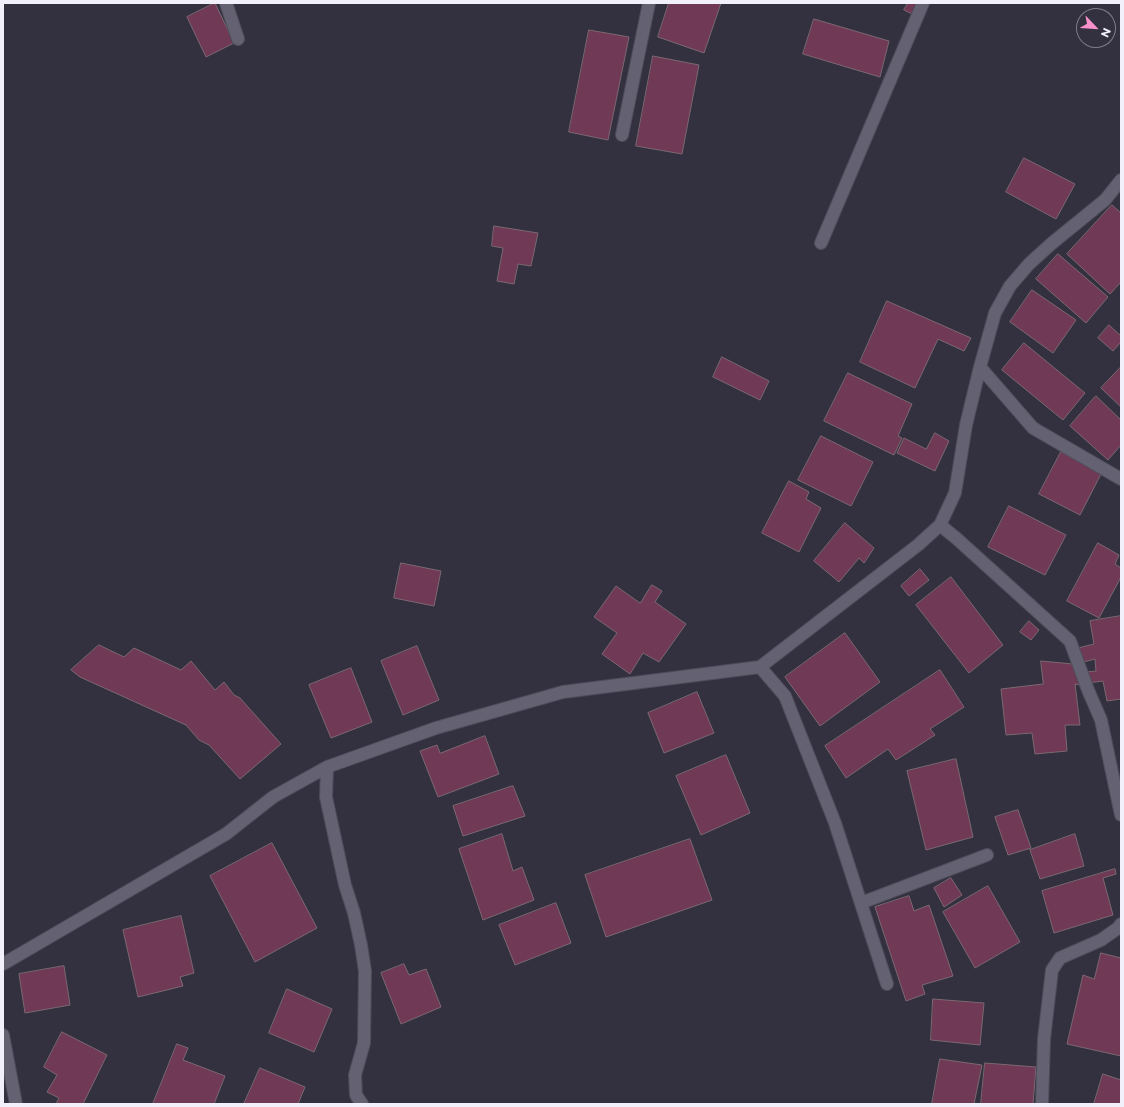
<!DOCTYPE html>
<html>
<head>
<meta charset="utf-8">
<style>
  body { margin:0 }
  #map { position:relative; width:1124px; height:1107px; overflow:hidden; background:#333140; font-family:Montserrat,sans-serif }
  canvas { display:block }
  .frame { position:absolute; inset:0; border:4px solid #f2f1fb; pointer-events:none }
  .north { position:absolute; left:1076px; top:8px; width:40px; height:40px; box-sizing:border-box; background:#333140; border:1px solid #7f7e8b; border-radius:50%; rotate:115deg; font-size:11px; font-weight:700; line-height:16px; text-align:center; color:#f2f1fb }
  .north::after { content:''; display:block; margin:auto; width:14px; height:18px; background:#f890cb; clip-path:polygon(50% 0,100% 100%,50% 72%,0 100%) }
</style>
</head>
<body>
<div id="map">
<canvas width="1124" height="1107"></canvas>
<div class="frame"></div>
<div class="north">N</div>
</div>
<script>
const c = document.querySelector('canvas').getContext('2d');
c.lineJoin = 'round';
function fillPath(path, color) { c.fillStyle = color; c.fill(path, 'evenodd'); }
function trace(path, color, width, dash) { c.strokeStyle = color; c.lineWidth = width; c.lineCap = dash ? 'butt' : 'round'; c.setLineDash(dash || []); c.stroke(path); }
const building = new Path2D(`
  M215,3l19,40 -28,14 -19,-40z
  M669,3h52l-17,50 -46,-16z
  M908,3h12l-6,12 -10,-5z
  M814,19l75,22 -9,36 -77,-23z
  M589,30l40,7 -21,103 -39,-8z
  M653,56l46,9 -17,89 -46,-8z
  M1024,158l51,26 -19,35 -50,-27z
  M1112,205l9,8v69l-11,12 -43,-40z
  M494,226l44,7 -7,33 -13,-2 -4,20 -17,-3 6,-33 -11,-2z
  M1058,254l50,43 -22,26 -50,-44z
  M1032,290l44,30 -23,33 -43,-31z
  M887,301l84,37 -7,13 -26,-12 -23,49 -55,-26z
  M1109,325l12,11v6l-8,9 -15,-13z
  M1024,343l61,50 -22,27 -61,-50z
  M722,357l47,24 -9,19 -47,-23z
  M1121,367v40l-20,-19z
  M848,373l64,31 -14,32 4,2 -8,17 -70,-34z
  M1096,396l25,24v25l-13,15 -38,-34z
  M935,433l14,8 -14,30 -38,-18 7,-15 22,11z
  M821,436l52,26 -22,44 -53,-26z
  M1061,452l40,22 -21,41 -41,-21z
  M789,481l20,11 -3,7 15,9 -22,44 -37,-19z
  M1009,506l57,29 -21,40 -57,-28z
  M845,523l29,25 -10,15 -5,-5 -20,24 -25,-21z
  M1098,543l21,12 -4,9 6,4v9l-22,41 -32,-17z
  M401,563l40,8 -7,35 -40,-8z
  M920,569l9,11 -20,16 -8,-10z
  M951,577l52,68 -34,28 -53,-68z
  M652,585l10,6 -7,11 31,22 -27,38 -16,-9 -13,21 -28,-20 15,-21 -23,-16 22,-31 24,17z
  M1121,616v83l-14,2 -4,-20 -15,2 -2,-11 10,-1 -1,-12 -15,4 -2,-15 16,-4 -4,-23z
  M1029,621l10,9 -8,10 -11,-8z
  M845,633l35,49 -60,44 -35,-49z
  M99,645l25,12 10,-9 47,22 10,-9 24,29 9,-8 10,13 6,3 41,46 -41,35 -31,-34 -10,-5 -13,-15 -106,-48 -9,-7z
  M417,646l22,54 -36,15 -22,-54z
  M1041,661l32,3 7,21 -5,-1 5,41h-15l2,26 -32,3 -3,-21 -26,2 -5,-46 42,-5z
  M351,668l21,54 -41,16 -22,-53z
  M940,670l24,37 -34,22 5,6 -39,25 -8,-11 -42,29 -21,-32z
  M697,692l17,41 -50,20 -16,-40z
  M485,736l14,38 -61,23 -18,-46 17,-6 3,8z
  M726,755l24,58 -49,22 -25,-59z
  M956,759l17,78 -47,13 -19,-79z
  M513,786l12,30 -62,20 -10,-30z
  M1018,810l13,38 -23,7 -13,-38z
  M502,834l11,37 9,-4 12,33 -51,20 -24,-71z
  M1075,834l9,32 -44,13 -10,-29z
  M690,839l22,61 -106,37 -21,-62z
  M272,843l45,85 -62,34 -45,-86z
  M1115,869l1,5 -13,4 10,37 -59,18 -12,-42z
  M951,878l11,17 -18,12 -10,-19z
  M988,886l32,56 -45,26 -32,-56z
  M909,896l5,15 15,-6 24,71 -31,9 3,9 -19,7 -31,-94z
  M556,903l15,40 -56,22 -16,-40z
  M181,916l13,57 -14,4 3,9 -45,11 -15,-67z
  M1101,953l20,5v98l-54,-12 16,-69 11,4z
  M404,964l5,11 17,-6 15,38 -40,17 -20,-51z
  M64,966l6,39 -45,8 -6,-39z
  M287,989l45,20 -18,43 -45,-19z
  M933,999l51,4 -4,42 -49,-5z
  M62,1032l45,23 -24,49h-27l3,-6 -12,-6 10,-17 -13,-8z
  M177,1044l11,4 -5,12 42,16 -11,28h-61z
  M940,1059l42,6 -8,39h-42z
  M985,1063l51,4 -3,37h-52z
  M260,1068l45,19 -7,17h-54z
  M1103,1074l18,6v24h-27z`);
fillPath(building, '#703956');
trace(building, '#7b6870', 1);
const street = new Path2D(`
  M226,3l12,36
  M622,135l27,-132
  M821,243l102,-240
  M980,367l53,61 88,51
  M940,525l16,13 114,103 18,49 13,30 20,95
  M760,667l25,29 50,127 52,161
  M327,767l-1,30 19,88 9,28 7,32 4,26 -1,72 -9,32 1,20 6,9
  M861,903l126,-48
  M3,964l223,-130 47,-37 54,-30 109,-39 127,-36 197,-25 158,-122 22,-20 15,-32 11,-68 14,-58 15,-54 15,-27 19,-22 22,-20 54,-44 16,-20
  M3,1035l13,69
  M1042,1104l2,-65 8,-69 8,-12 41,-18 17,-12 3,-4`);
trace(street, '#4f4d5a', 14);
trace(street, '#636172', 12);
</script>
</body>
</html>
